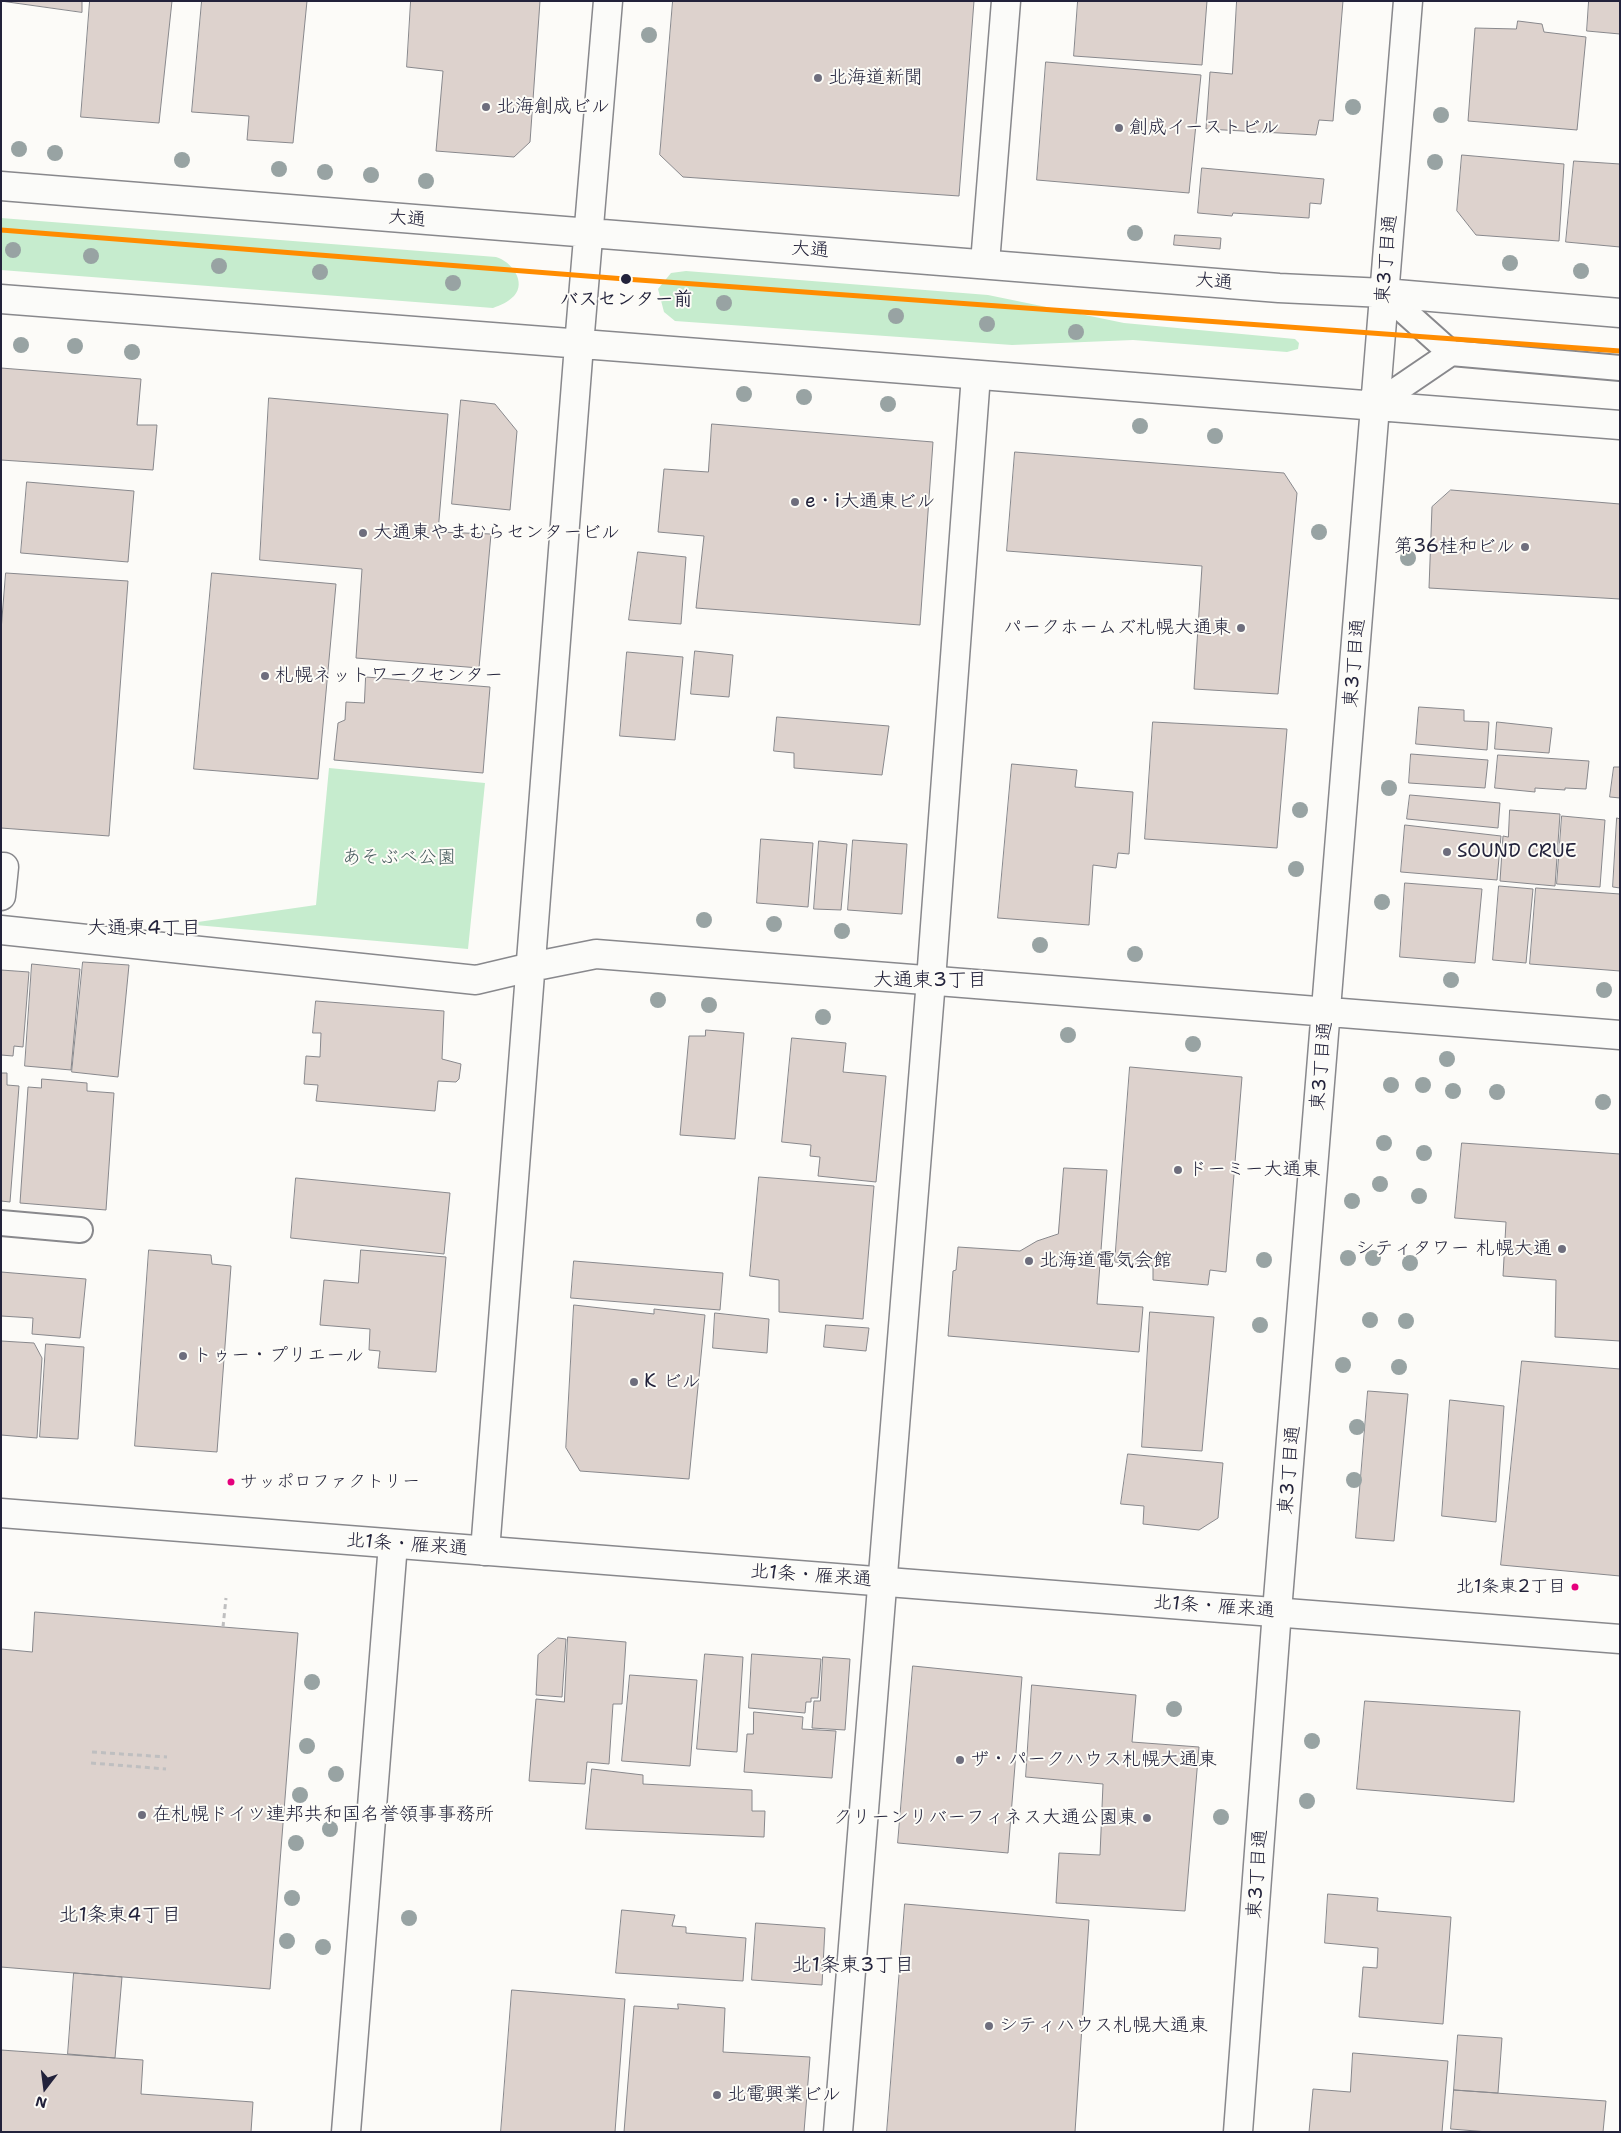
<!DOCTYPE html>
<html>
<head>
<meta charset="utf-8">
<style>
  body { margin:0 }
  #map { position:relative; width:1621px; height:2133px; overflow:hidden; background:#fcfbf8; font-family:"Shantell Sans",sans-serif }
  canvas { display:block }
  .frame { position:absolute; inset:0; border:2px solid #22223b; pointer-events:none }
  .north { position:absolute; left:20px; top:2063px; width:50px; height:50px; -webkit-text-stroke:4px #fdfcf7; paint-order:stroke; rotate:195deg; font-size:14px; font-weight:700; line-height:20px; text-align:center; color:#22223b }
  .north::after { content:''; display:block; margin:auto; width:18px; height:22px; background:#22223b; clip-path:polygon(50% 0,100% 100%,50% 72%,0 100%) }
</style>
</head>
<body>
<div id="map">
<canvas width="1621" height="2133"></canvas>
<div class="frame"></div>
<div class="north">N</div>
</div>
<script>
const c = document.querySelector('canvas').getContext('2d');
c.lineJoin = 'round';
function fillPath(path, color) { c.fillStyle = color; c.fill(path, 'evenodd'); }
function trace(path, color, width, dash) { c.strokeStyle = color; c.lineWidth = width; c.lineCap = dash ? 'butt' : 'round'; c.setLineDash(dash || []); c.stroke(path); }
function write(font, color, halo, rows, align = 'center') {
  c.font = font + ' "Shantell Sans","Klee One",sans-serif'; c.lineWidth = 4; c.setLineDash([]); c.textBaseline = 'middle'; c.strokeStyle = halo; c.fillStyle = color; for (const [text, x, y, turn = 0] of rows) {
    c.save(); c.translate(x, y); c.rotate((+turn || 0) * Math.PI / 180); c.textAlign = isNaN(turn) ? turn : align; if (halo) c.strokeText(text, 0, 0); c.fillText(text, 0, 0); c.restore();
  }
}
fillPath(new Path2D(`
  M1,218l495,39c15,4 31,25 18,39 -6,6 -13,9 -21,12l-492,-38z
  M686,271l302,24 136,28 171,16 4,4 -1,6 -11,3 -154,-12 -121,5 -337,-24 -11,-9 -6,-23 13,-16z
  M329,768l156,15 -17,166 -284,-25 132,-19z`), '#c6ecce');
const building = new Path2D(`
  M1,1h81v11z
  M90,1h82l-13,122 -78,-6z
  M202,1h105l-14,142 -46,-3 2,-24 -57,-4z
  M411,1h129l-10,141 -16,15 -78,-6 7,-80 -36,-4z
  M673,1h301l-15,195 -276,-19 -23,-22z
  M1078,1h129l-5,64 -128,-9z
  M1237,1h106l-10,120 -14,-1 -3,15 -110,-6 4,-57 22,2z
  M1589,1h31v33l-33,-3z
  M1518,21l24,3 2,8 42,5 -9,93 -109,-9 7,-93 41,1z
  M1046,62l155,13 -12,118 -152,-13z
  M1462,155l102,9 -5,77 -83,-6 -19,-24z
  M1574,161l46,3v83l-54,-5z
  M1202,168l122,11 -3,25 -11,-1 -1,15 -76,-5 -1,3 -34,-3z
  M1175,235l46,3 -1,11 -46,-4z
  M1,368l140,11 -4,46h20l-4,45 -152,-10z
  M269,398l179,16 -10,118 53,2 -12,134 -123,-10 6,-89 -102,-9z
  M461,400l34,4 22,27 -7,79 -58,-6z
  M712,424l221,18 -13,183 -224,-17 8,-72 -46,-4 6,-63 44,3z
  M1015,452l269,21 13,20 -19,201 -84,-5 8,-123 -195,-15z
  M27,482l107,9 -6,71 -107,-9z
  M1451,490l169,14v95l-191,-11 3,-81z
  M638,552l48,5 -5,67 -52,-4z
  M6,573l122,8 -19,255 -108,-8v-197z
  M212,573l124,11 -18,195 -124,-10z
  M695,651l38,4 -4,42 -38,-3z
  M627,652l56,5 -8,83 -55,-4z
  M366,677l124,10 -7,86 -149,-13 4,-37 7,-3 1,-18 18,1z
  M1419,707l45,3v11l25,1 -2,28 -71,-6z
  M777,717l112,9 -7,49 -88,-7v-15l-20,-2z
  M1153,722l134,7 -10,119 -132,-9z
  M1497,722l55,6 -3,25 -54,-4z
  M1411,754l77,6 -3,28 -76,-5z
  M1498,755l91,6 -3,28 -21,-1v2l-30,-2v4l-40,-4z
  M1012,764l65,6 -2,17 58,5 -4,62 -11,-1 -2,15 -23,-3 -4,60 -91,-7z
  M1614,767h6v31l-10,-1z
  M1410,795l90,8 -2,25 -91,-9z
  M1510,810l50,4 -5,72 -55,-5 3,-45 5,1z
  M1562,816l43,4 -5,67 -43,-3z
  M1617,818l3,1v69l-7,-1z
  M1405,825l96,11 -4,44 -96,-8z
  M761,839l52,4 -5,64 -51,-4z
  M853,840l54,4 -5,70 -54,-4z
  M819,841l28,3 -6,66 -27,-1z
  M1405,883l77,6 -7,74 -75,-6z
  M1499,886l34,3 -7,74 -33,-3z
  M1536,888l84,6v77l-90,-7z
  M83,962l46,3 -11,112 -46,-5z
  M32,964l48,5 -9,101 -46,-4z
  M1,970l28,2 -6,75 -9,-1 -1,10 -12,-1z
  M316,1001l128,10 -2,48 19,5 -2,15 -3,3 -18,-1 -3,30 -119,-10 2,-16 -14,-1 2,-28 14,1 1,-24h-8z
  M706,1030l38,3 -9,106 -55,-4 9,-99h16z
  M792,1038l54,5 -3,29 43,4 -10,106 -58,-6 2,-19 -10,-1 1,-11 -29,-3z
  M1130,1067l112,10 -16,195 -16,-2 -2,15 -55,-5v-14l-38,-4z
  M1,1073h6v12l12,1 -9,116 -9,-1z
  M42,1079l45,4v8l27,2 -8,117 -86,-7 8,-116 13,1z
  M1462,1143l158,11v187l-65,-4 1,-57 -53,-4 3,-54 -51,-4z
  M1064,1168l43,2 -10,134 46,3 -4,45 -191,-16 5,-65 3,-1 2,-23 62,4 17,-10 21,-7z
  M759,1177l115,9 -11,133 -84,-7v-32l-29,-4z
  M296,1178l154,15 -6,61 -153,-16z
  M149,1250l62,5 1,9 19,2 -14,186 -82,-6z
  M361,1250l85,7 -10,115 -58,-4 2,-17 -11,-1 1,-21 -50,-4 4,-45 34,3z
  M574,1261l149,12 -3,37 -149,-12z
  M1,1272l85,7 -6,59 -48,-4 1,-16 -32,-2z
  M574,1305l80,9v-5l51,6 -16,164 -109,-8 -14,-23z
  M1150,1312l64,5 -12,134 -60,-4z
  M715,1313l54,6 -2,34 -54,-5z
  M826,1325l43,3 -3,23 -42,-4z
  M1,1341l33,2 8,15 -5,80 -36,-3z
  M46,1344l38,3 -6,92 -38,-2z
  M1522,1361l98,8v207l-119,-11z
  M1368,1391l40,3 -14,147 -38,-3z
  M1450,1400l54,6 -8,116 -54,-6z
  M1128,1454l95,9 -5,55 -19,12 -56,-6 1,-18 -23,-2z
  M35,1612l263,21 -28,356 -269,-22v-318l31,3z
  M568,1637l58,5 -4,62h-9l-4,60 -22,-2 -2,22 -56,-3 7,-82 28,3z
  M558,1638l8,1 -4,58 -26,-2 2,-40z
  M705,1654l38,3 -6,95 -40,-3z
  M752,1654l69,5 -3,39h-7v4h-5l-1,11 -56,-5z
  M823,1657l27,2 -5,71 -33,-2 2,-27h6z
  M913,1666l109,11 -14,176 -110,-10z
  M630,1675l67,5 -7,86 -68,-5z
  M1032,1685l104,10 -4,47 67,5 -14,164 -129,-8 3,-50 41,2 3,-71 -77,-7z
  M1365,1701l155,10 -6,91 -157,-13z
  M754,1712l49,5 -1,12 34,2 -4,47 -88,-6 3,-38h6z
  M592,1769l51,6v9l109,6v21h13l-1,26 -178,-8z
  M1328,1894l50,4 -1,13 74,6 -8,107 -84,-7 4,-50 14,1 1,-20 -53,-5z
  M905,1904l184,16 -14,212h-188z
  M622,1910l53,5 -3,11 14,1v6l60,5 -3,43 -127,-8z
  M756,1923l69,5 -3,57 -70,-5z
  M74,1973l48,4 -7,81 -47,-4z
  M512,1990l113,9 -10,133h-114z
  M678,2004l47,4 -2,44 87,5 -6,75h-180l10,-126 44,3z
  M1458,2035l44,3 -4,55 -44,-3z
  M1,2050l142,10 -2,34 112,8 -2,30h-250z
  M1353,2053l95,8 -6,71h-133l4,-43 37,3z
  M1454,2090l152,11 -3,31h-115l-37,-3z`);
fillPath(building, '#ddd2cd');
trace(building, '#88888c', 1);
const lane = new Path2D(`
  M1384,293l67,60 169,15
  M1376,404l75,-51
  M1,1223l79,7`);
const street = new Path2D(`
  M985,263l21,-262
  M1,867h3l-3,29
  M1,930l475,50 55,-13
  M838,2132l93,-1152 45,-605`);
const secondary = new Path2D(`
  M1,186l1278,102 105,5 236,20
  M1,299c540,42 1079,83 1619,126
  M531,967l65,-13 1024,81
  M485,1551l94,-1206 29,-344
  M346,2132l47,-588
  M1238,2132l39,-521 131,-1610`);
const highway = new Path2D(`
  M1,1513l1619,126`);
trace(lane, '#88888c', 28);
trace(street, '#88888c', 31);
trace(secondary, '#88888c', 31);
trace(highway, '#88888c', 31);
trace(new Path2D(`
  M223,1627l3,-29
  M92,1752l75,5
  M91,1763l75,6`), '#bfbfc0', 3, [5, 4]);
trace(lane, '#fbfbf9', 24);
trace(street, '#fbfbf9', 28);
trace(secondary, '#fbfbf9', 28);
trace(highway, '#fbfbf9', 28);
trace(new Path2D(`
  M1,230l624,49 995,72`), '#ff8c00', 5);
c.fillStyle = '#98a3a3';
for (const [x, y] of [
  [649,35],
  [1353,107],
  [1441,115],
  [19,149],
  [55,153],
  [182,160],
  [1435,162],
  [279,169],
  [325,172],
  [371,175],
  [426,181],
  [1135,233],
  [13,250],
  [91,256],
  [1510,263],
  [219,266],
  [1581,271],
  [320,272],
  [453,283],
  [724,303],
  [896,316],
  [987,324],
  [1076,332],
  [21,345],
  [75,346],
  [132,352],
  [744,394],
  [804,397],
  [888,404],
  [1140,426],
  [1215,436],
  [1319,532],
  [1408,558],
  [1389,788],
  [1300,810],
  [1296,869],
  [1382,902],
  [704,920],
  [774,924],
  [842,931],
  [1040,945],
  [1135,954],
  [1451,980],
  [1604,990],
  [658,1000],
  [709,1005],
  [823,1017],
  [1068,1035],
  [1193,1044],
  [1447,1059],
  [1391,1085],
  [1423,1085],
  [1453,1091],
  [1497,1092],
  [1603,1102],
  [1384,1143],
  [1424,1153],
  [1380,1184],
  [1419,1196],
  [1352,1201],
  [1348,1258],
  [1373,1258],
  [1264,1260],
  [1410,1263],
  [1370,1320],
  [1406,1321],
  [1260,1325],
  [1343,1365],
  [1399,1367],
  [1357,1427],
  [1354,1480],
  [312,1682],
  [1174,1709],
  [1312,1741],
  [307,1746],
  [336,1774],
  [300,1795],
  [1307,1801],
  [1221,1817],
  [330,1829],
  [296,1843],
  [292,1898],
  [409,1918],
  [287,1941],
  [323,1947]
]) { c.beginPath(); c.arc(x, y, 8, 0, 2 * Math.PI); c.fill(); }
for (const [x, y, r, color] of [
  [818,78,5,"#6e6e7d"],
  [486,107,5,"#6e6e7d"],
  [1119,128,5,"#6e6e7d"],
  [626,279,6,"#22223b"],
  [795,502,5,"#6e6e7d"],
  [363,533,5,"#6e6e7d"],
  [1525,547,5,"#6e6e7d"],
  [1241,628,5,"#6e6e7d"],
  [265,676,5,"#6e6e7d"],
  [1447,852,5,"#6e6e7d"],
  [1178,1170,5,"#6e6e7d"],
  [1562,1249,5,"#6e6e7d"],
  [1029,1261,5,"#6e6e7d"],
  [183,1356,5,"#6e6e7d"],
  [634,1382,5,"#6e6e7d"],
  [231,1482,4.5,"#e5007d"],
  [1575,1587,4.5,"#e5007d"],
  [960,1760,5,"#6e6e7d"],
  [142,1815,5,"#6e6e7d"],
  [1147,1818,5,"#6e6e7d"],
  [989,2026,5,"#6e6e7d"],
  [717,2095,5,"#6e6e7d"]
]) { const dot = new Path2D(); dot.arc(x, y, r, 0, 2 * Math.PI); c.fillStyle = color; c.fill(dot); trace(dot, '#fdfcf7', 2); }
write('18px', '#22223b', '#fdfcf7', [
  ["サッポロファクトリー",240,1482],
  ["北1条東2丁目",1566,1587,"right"]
], 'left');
write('19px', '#22223b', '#fdfcf7', [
  ["北海道新聞",828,78],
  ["北海創成ビル",496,107],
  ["創成イーストビル",1129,128],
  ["e・i大通東ビル",805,502],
  ["大通東やまむらセンタービル",373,533],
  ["第36桂和ビル",1515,547,"right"],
  ["パークホームズ札幌大通東",1231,628,"right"],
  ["札幌ネットワークセンター",275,676],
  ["SOUND CRUE",1457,852],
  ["ドーミー大通東",1188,1170],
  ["シティタワー 札幌大通",1552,1249,"right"],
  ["北海道電気会館",1039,1261],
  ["トゥー・プリエール",193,1356],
  ["K ビル",644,1382],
  ["ザ・パークハウス札幌大通東",970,1760],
  ["在札幌ドイツ連邦共和国名誉領事事務所",152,1815],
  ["クリーンリバーフィネス大通公園東",1137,1818,"right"],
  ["シティハウス札幌大通東",999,2026],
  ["北電興業ビル",727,2095]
], 'left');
write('19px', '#22223b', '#fdfcf7', [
  ["大通",407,219,5],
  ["大通",810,250,4],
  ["東3丁目通",1387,259,-85],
  ["大通",1214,282,5],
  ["東3丁目通",1355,663,-85],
  ["東3丁目通",1322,1066,-85],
  ["東3丁目通",1290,1470,-85],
  ["北1条・雁来通",407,1545,4],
  ["北1条・雁来通",811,1576,4],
  ["北1条・雁来通",1214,1607,4],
  ["東3丁目通",1258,1874,-86]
]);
write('bold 19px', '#22223b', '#fdfcf7', [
  ["バスセンター前",626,300]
]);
write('19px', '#465b5d', '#fdfcf7', [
  ["あそぶべ公園",399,858]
]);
write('20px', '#22223b', '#fdfcf7', [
  ["大通東4丁目",144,929],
  ["大通東3丁目",930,981],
  ["北1条東4丁目",120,1916],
  ["北1条東3丁目",853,1966]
]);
</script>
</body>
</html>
